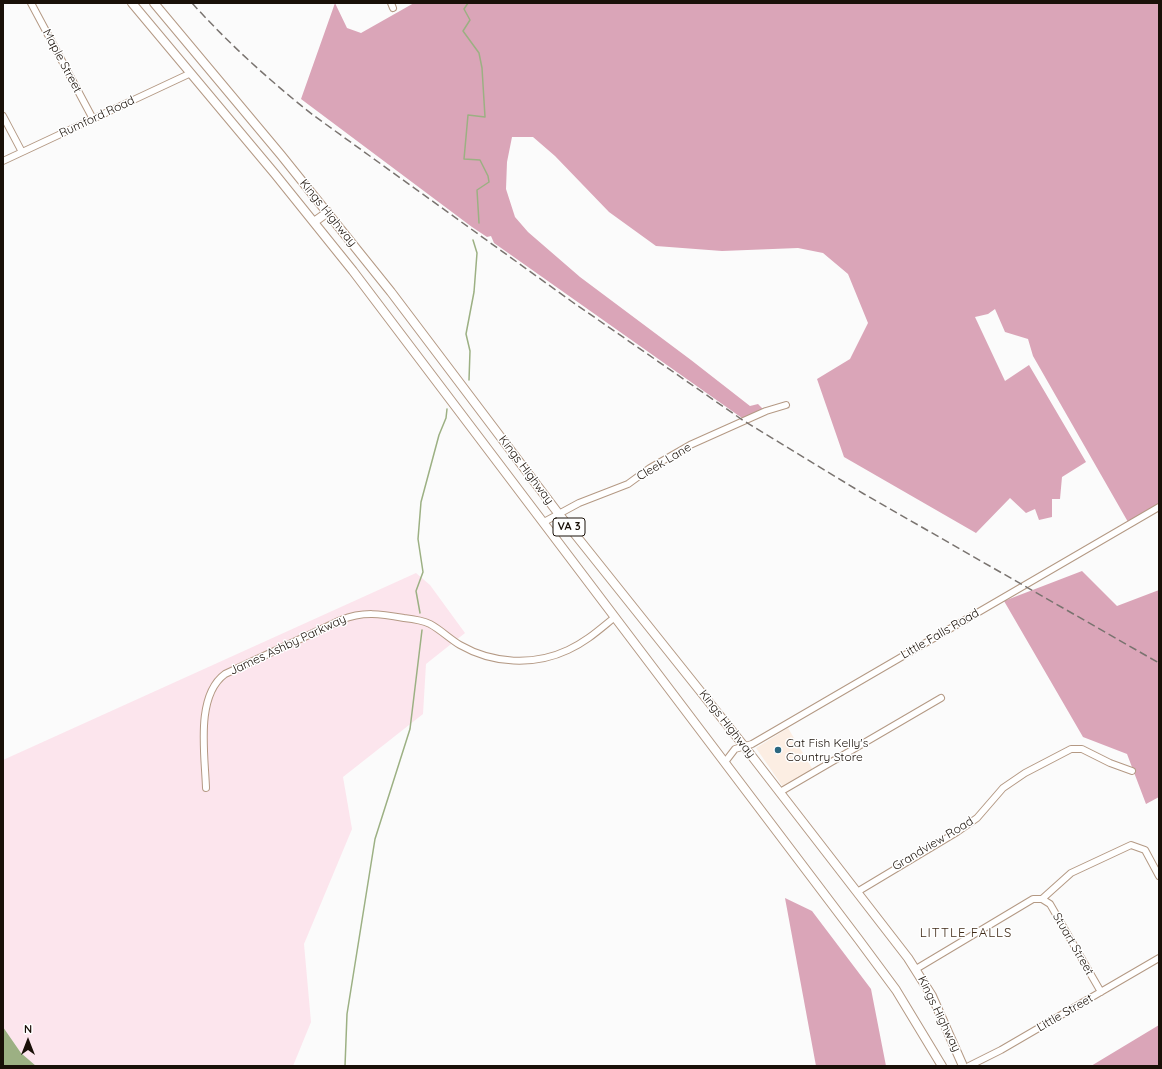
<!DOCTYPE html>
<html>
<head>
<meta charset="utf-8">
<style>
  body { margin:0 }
  #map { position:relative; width:1162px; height:1069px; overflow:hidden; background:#fbfbfb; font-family:Quicksand,sans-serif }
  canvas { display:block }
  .frame { position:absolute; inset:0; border:4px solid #191008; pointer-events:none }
  .north { position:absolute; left:8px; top:1021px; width:40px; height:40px; -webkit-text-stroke:3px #fff; paint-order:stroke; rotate:0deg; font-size:11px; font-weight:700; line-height:16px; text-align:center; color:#191008 }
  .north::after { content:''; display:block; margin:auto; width:14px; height:18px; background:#191008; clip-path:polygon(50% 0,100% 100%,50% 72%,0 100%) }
</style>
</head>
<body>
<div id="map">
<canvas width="1162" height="1069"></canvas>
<div class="frame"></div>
<div class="north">N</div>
</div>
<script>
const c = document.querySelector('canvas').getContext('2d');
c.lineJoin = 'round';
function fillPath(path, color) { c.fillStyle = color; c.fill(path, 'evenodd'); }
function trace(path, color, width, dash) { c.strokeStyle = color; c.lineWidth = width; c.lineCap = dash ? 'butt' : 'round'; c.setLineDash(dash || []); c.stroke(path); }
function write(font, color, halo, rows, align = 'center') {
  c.font = font + ' Quicksand,sans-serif'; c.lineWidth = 3; c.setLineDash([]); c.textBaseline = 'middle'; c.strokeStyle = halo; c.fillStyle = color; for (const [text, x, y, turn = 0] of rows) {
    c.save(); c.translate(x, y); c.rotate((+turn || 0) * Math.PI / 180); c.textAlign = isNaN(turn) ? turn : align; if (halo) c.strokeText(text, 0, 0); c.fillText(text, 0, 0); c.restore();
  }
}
fillPath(new Path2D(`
  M788,728l25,42 -30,17 -27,-39z`), '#fceee3');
fillPath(new Path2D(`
  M416,573l14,12 35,48 -39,31 -3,50 -80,63 9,52 -48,115 7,78 -18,44h-257l-15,-13 -18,-26v-267z`), '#fce5ed');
fillPath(new Path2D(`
  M335,3l12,25 14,5 53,-30h745v500l-31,19 -95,-166 -5,-17 -23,-7 -10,-23 -7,5 -13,3 30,64 24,-16 57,97 -24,15 -2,22h-8v18l-13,3 -4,-11 -9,4 -16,-15 -34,35 -132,-76 -27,-78 33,-20 18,-36 -20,-49 -25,-21 -25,-5 -76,3 -66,-5 -47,-34 -54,-56 -22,-19h-21l-5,25 -1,27 9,28 13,15 52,45 111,83 59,46 8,-2 6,6 -22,8 -248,-175 -3,-7 -4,1 -15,-10 -171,-128z
  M1082,571l35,35 42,-16v207l-13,7 -19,-50 -44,-17 -79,-136z
  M785,898l27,13 59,78 15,77h-70z
  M1159,1025v41h-68z`), '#daa5b8');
fillPath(new Path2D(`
  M3,1027l18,26 15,13h-33z`), '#9cb083');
trace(new Path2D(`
  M468,3l-4,6 6,11 -7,11 16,22 3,15 3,49 -17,-2 -4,44 16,1 8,16 1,6 -12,8 2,33
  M469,380l1,-29 -4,-17 8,-42 3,-39 -4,-13
  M420,613l-4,-22 7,-19 -5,-33 3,-37 18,-67 7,-17 1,-9
  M345,1066l2,-52 28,-175 35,-110 12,-99`), '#9cb083', 1.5);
const minor = new Path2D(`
  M31,3l62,116
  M391,3l2,5
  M3,116l19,36
  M3,161l188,-88
  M544,522l35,-19 49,-19 22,-16 40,-23 76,-34 20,-6
  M725,762l10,-13 17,-5 407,-237
  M206,788c-1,-33 -11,-92 19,-114l116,-54c22,-9 40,-6 63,-2 9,1 18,2 26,6 11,6 20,15 30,21 33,19 74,21 108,5 18,-8 32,-21 47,-33
  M780,792l161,-94
  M857,892l100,-60 20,-14 26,-30 22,-15 46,-24h11l28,14 22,8
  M1042,899l8,5 51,88
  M916,969l117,-70h9l29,-26 60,-28 14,5 14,26
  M969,1066l32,-16 158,-92`);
const highway = new Path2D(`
  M132,3l143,171 78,97 506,669 37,50 46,76
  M154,3l127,152 110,137 167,221 186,233 164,212 24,38 31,70
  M314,222l14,-10`);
trace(minor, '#b49984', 8);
trace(highway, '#b49984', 10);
trace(minor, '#fff', 6);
trace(highway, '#fff', 8);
trace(new Path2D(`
  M192,3c37,41 78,78 121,112l258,186 173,120 120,73 295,169`), '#79736f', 1.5, [8, 4]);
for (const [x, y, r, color] of [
  [778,750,4,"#2c6880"]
]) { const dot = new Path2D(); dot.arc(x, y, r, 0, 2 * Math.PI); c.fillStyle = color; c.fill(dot); trace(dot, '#fff', 1.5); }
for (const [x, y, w] of [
  [569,527,32]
]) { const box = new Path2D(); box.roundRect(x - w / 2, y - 9, w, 18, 3); c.fillStyle = '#fff'; c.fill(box); trace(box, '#191008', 1); }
write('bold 11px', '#191008', null, [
  ["VA 3",569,527]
]);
write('12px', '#191008', '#fff', [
  ["Maple Street",62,61,62],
  ["Rumford Road",97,117,-25],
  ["Kings Highway",328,213,51],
  ["Cleek Lane",664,462,-31],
  ["Kings Highway",526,470,53],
  ["Little Falls Road",940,634,-30],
  ["James Ashby Parkway",288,645,-25],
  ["Kings Highway",727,724,52],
  ["Grandview Road",933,844,-31],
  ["Stuart Street",1073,944,60],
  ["Little Street",1065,1013,-30],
  ["Kings Highway",939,1014,64]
]);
write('12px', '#191008', '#fff', [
  ["Cat Fish Kelly's",786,743],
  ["Country Store",786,757]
], 'left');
c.letterSpacing = '1px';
write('13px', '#402b18', '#fff', [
  ["LITTLE FALLS",966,933]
]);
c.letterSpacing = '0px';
</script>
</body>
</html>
